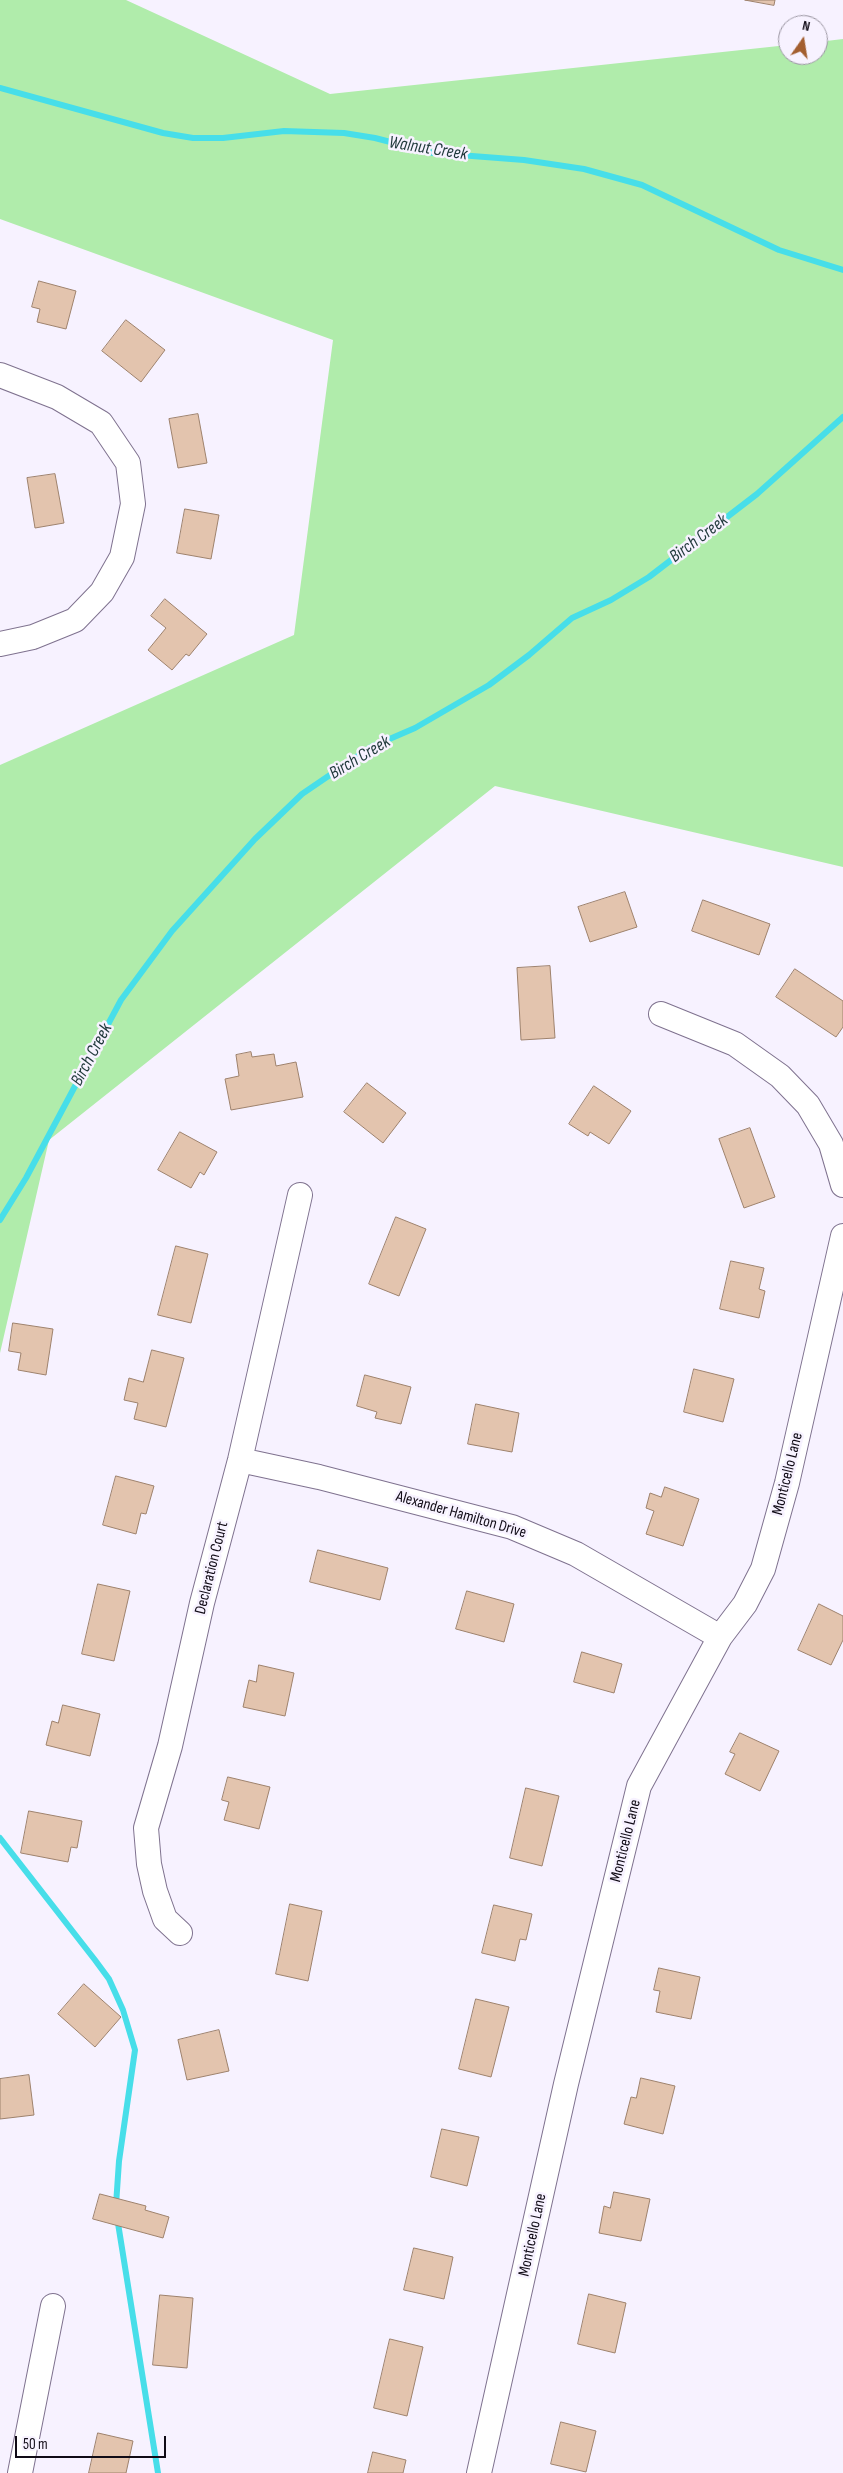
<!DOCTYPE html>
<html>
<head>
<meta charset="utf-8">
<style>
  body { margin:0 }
  #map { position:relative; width:843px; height:2473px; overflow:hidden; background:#f7f2ff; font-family:"Sofia Sans Condensed",sans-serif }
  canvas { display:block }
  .north { position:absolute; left:778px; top:15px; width:50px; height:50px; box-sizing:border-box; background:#f7f2ff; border:1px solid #9b96a2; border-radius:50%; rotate:13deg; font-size:14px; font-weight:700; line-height:20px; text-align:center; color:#100b16 }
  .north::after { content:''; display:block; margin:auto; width:18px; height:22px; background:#a35f30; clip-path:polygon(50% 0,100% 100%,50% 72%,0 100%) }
  .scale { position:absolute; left:15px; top:2436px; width:151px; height:22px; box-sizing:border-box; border:2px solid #100b16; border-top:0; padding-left:6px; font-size:15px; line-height:18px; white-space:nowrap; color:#100b16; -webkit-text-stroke:4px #f7f2ff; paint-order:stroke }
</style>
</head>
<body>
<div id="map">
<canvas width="843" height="2473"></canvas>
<div class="north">N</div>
<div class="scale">50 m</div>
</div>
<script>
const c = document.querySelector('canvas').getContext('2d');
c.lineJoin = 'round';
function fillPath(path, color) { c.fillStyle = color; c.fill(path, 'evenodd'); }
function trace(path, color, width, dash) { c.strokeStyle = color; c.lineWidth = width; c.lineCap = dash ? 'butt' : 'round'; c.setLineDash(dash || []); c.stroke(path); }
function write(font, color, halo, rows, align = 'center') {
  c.font = font + ' "Sofia Sans Condensed",sans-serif'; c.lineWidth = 5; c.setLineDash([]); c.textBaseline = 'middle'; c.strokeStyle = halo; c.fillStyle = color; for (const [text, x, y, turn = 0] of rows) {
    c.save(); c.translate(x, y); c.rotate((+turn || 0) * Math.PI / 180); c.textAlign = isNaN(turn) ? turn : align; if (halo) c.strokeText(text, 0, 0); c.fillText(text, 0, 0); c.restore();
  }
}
fillPath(new Path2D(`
  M0,0h126l204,94 458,-49v10h30v-13l25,-3v828l-348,-81 -446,354 -49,213v-588l294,-130 39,-295 -333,-121z`), '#b0ecab');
trace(new Path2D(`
  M0,88l163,45 30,5h30l61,-7 60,2 31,5 58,15 91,7 60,9 58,16 137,65 64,20
  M0,1220l26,-42 95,-178 51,-69 83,-92 47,-45 69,-47 44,-19 74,-43 40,-30 43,-37 39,-18 38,-23 108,-83 86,-77
  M0,1838l95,122 14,19 14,31 12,40 -16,111 -3,44
  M117,2217l41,256`), '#47dee9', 6);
const building = new Path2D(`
  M745,0h30l-1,5z
  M39,281l37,10 -10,38 -29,-7 3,-13 -8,-2z
  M126,320l39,30 -24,32 -39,-31z
  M198,414l9,49 -29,5 -9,-49z
  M55,474l9,49 -29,5 -8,-50z
  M185,509l34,6 -8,44 -34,-6z
  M165,599l42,35 -18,22 -3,-2 -14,16 -24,-20 18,-22 -15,-12z
  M625,892l12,35 -47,15 -12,-35z
  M703,900l67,24 -11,31 -67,-24z
  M550,966l5,72 -34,2 -4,-72z
  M795,969l48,32v26l-7,10 -60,-40z
  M251,1052l1,5 22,-3 2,12 20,-4 7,35 -72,13 -6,-31 14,-3 -3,-21z
  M367,1083l39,30 -23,30 -39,-31z
  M594,1086l37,25 -22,33 -19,-12 -2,4 -19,-12z
  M750,1128l25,69 -31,11 -25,-69z
  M180,1132l37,20 -13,23 -4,-3 -9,16 -33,-18z
  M396,1217l30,12 -27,67 -30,-12z
  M176,1246l32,8 -17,69 -33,-8z
  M731,1261l33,7 -5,21 6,2 -6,27 -39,-9z
  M13,1323l40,6 -7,46 -28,-5 3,-17 -12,-2z
  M152,1350l32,8 -18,69 -32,-8 4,-16 -14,-3 5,-22 14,4z
  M694,1369l40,10 -11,43 -39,-10z
  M365,1375l46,12 -10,37 -26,-6 2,-6 -20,-6z
  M476,1404l43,9 -7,39 -44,-8z
  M116,1476l38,10 -8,28 -5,-1 -5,21 -33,-9z
  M665,1487l34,12 -16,47 -37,-12 8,-23 -8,-3 4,-15 11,4z
  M318,1550l70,18 -8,32 -70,-18z
  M98,1584l32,7 -16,70 -32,-7z
  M467,1591l47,13 -10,38 -48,-13z
  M819,1604l24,12v24l-12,25 -33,-15z
  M582,1652l40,12 -8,29 -40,-11z
  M259,1665l35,8 -9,43 -42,-9 6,-27 7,2z
  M63,1705l37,9 -10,42 -44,-11 6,-24 6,2z
  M740,1733l39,18 -19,40 -35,-17 10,-20 -5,-2z
  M228,1777l42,10 -11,42 -35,-9 5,-18 -7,-2z
  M526,1788l33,8 -17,70 -32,-8z
  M29,1811l53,10 -5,27 -6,-1 -3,15 -47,-9z
  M290,1904l32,7 -14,70 -32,-7z
  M494,1905l38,9 -6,26 -6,-1 -5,22 -33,-8z
  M659,1968l41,9 -9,42 -35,-7 4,-21 -6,-1z
  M84,1984l37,33 -26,30 -37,-33z
  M476,1999l33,8 -18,70 -32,-8z
  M219,2030l10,41 -42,9 -9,-40z
  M29,2075l5,40 -34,4v-40z
  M641,2078l34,8 -12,48 -39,-10 7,-27 5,1z
  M442,2129l37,8 -12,49 -36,-9z
  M614,2192l36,7 -9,42 -42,-8 5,-27 6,2z
  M100,2194l46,12 -1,4 24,7 -6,21 -70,-19z
  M414,2248l39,9 -9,42 -40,-9z
  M589,2294l37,9 -11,50 -37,-9z
  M160,2295l33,3 -6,70 -34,-3z
  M390,2339l33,8 -16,69 -33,-8z
  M561,2422l35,9 -10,41 -35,-8z
  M98,2433l35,8 -7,32h-37z
  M373,2452l33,8 -3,13h-35z`);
fillPath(building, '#e3c4ae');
trace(building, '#9e826d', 1);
const street = new Path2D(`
  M0,375l57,22 44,26 27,40 5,41 -11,53 -20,35 -27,28 -42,17 -33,7
  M661,1014l74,30 45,32 28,29 23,39 12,41
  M240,1460l79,17 193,50 64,27 144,83
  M180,1933l-15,-14 -10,-28 -6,-27 -3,-36 24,-82 32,-143 38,-143 60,-265
  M20,2473l33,-167
  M479,2473l87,-389 73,-298 81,-149 25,-33 18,-35 24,-86 56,-247`);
trace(street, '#7f728f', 26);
trace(street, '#fff', 24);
write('16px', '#100b16', '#f7f2ff', [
  ["Monticello Lane",788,1474,-76],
  ["Alexander Hamilton Drive",461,1515,16],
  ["Declaration Court",212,1568,-76],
  ["Monticello Lane",626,1841,-76],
  ["Monticello Lane",533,2235,-78]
]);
write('italic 18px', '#1f383a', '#f7f2ff', [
  ["Walnut Creek",428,149,9],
  ["Birch Creek",699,539,-37],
  ["Birch Creek",360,758,-31],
  ["Birch Creek",92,1055,-62]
]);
</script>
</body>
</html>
